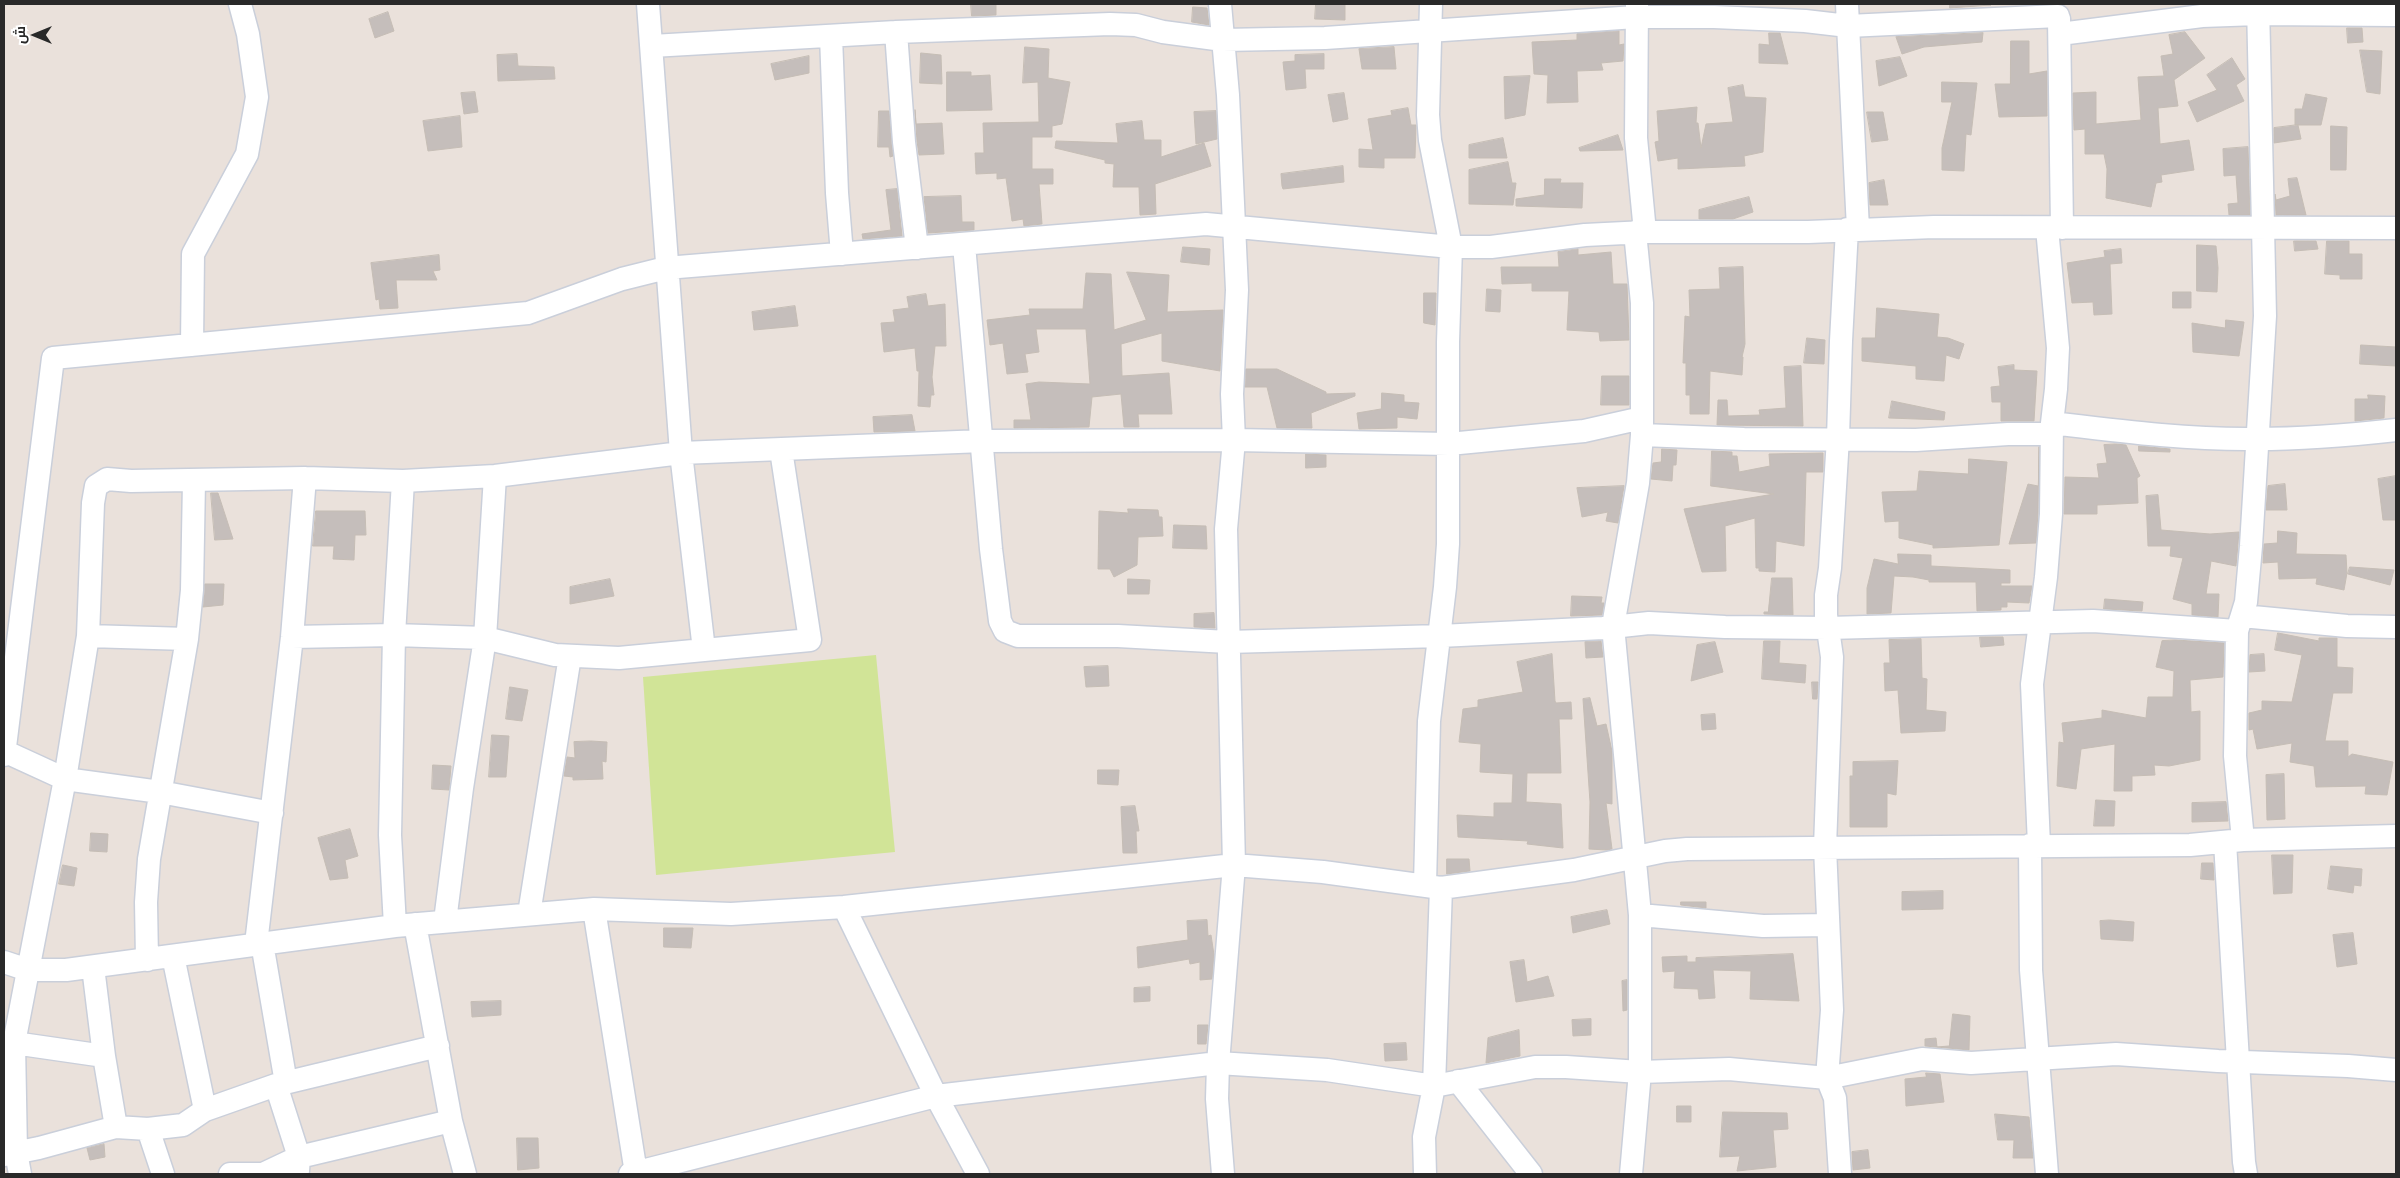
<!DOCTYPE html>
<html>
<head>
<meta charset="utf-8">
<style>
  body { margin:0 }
  #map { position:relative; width:2400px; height:1178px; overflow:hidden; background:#eae1db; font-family:"PT Sans",Cairo,sans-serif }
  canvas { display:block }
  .frame { position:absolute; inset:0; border:5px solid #292929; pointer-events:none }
  .north { position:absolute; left:10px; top:10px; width:50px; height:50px; -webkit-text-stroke:4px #fff; paint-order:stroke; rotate:270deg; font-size:14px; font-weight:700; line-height:20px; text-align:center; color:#292929 }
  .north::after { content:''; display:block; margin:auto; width:18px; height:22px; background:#292929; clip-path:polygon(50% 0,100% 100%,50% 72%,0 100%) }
</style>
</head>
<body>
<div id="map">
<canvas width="2400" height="1178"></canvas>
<div class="frame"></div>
<div class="north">ش</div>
</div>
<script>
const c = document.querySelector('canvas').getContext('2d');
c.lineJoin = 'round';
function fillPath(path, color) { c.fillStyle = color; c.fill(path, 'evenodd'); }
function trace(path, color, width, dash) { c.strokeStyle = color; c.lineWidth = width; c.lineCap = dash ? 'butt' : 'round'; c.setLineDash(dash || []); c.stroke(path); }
fillPath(new Path2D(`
  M876,655l19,197 -239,23 -13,-198z`), '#d1e497');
const building = new Path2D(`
  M971,4h25v11l-24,1z
  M1316,4h29v16l-30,-1z
  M1950,4h23l18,1 -41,3z
  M1193,7l14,1 2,17 -17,-3z
  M388,12l6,19 -19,7 -6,-19z
  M2347,28h15l1,14 -15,1z
  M1619,31v14l5,-1 -1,17 -22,2 2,7 -26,1 1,31 -31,1 1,-28 -14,-1 -2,-32 45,-2v-6z
  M2185,32l20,26 -31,22 4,26 -20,2 2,36 29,-4 5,30 -33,5 1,7 -6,1 -5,24 -45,-9 1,-29 -3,-15h-19v-25l-11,1 -1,-37 23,-1v32l45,-4 -3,-43 26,-1 -3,-20 12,-2 -4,-19z
  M1769,33h11l8,31 -29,-1v-19l10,1z
  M1983,33l-1,9 -58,5 -22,7 -6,-17z
  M2011,41h18v33l18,-3v45l-48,1 -4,-33h15z
  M1025,47l24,2 -1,29 22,4 -8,42 -10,2v11h-20v32h21v15h-14l3,40 -18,2 -1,-7 -11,2 -6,-43 -9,1v-6l-21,1 -1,-21h9l-1,-30 56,-1 -1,-40 -15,1z
  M1394,47l2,22h-34l-3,-20z
  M2360,50l22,1 -2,43 -13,-2z
  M921,53l20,2 1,29 -22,-1z
  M517,54l1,12 36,1 1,12 -57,2 -1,-26z
  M1324,54v15h-19l1,19 -20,2 -3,-28 12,-1v-6z
  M809,56v17l-34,7 -4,-16z
  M1900,57l7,19 -28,10 -3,-25z
  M2232,58l13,21 -9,6 8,16 -47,21 -9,-20 29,-12 -10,-15z
  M947,72h24v4l19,-1 2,35 -45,1z
  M1530,76l-5,39 -20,4 -1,-42z
  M1942,82l35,1 -6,52 -5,-1 -2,37 -22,-1v-22l10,-46h-10z
  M1743,85l2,12 21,1 -3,54 -19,4 1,10 -67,3v-11l-20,3 -3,-19 4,-1 -2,-30 40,-4 -1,16h2l3,25 5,-24 27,-2 -5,-34z
  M475,92l3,20 -14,2 -3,-21z
  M1344,93l4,26 -15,3 -5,-27z
  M2306,94l21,4 -6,27h-26v-16h7z
  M1408,108l3,17h5l-1,33h-31v10l-25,-1v-18l14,1 -5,-31 24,-4 -1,-4z
  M915,110l1,14 26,-1 2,31 -25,1 -2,-14z
  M879,111h10l4,45 -3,1 -1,-10h-11z
  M1216,111l1,28 -21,5 -2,-32z
  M1867,112h16l5,28 -16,2z
  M460,116l2,31 -34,4 -5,-30z
  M1142,121l2,19h17v17l43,-14 7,23 -56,18 1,30 -16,1 -1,-28h-26l1,-23 -9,-1v-3l-50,-12 1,-7 62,2 -2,-19z
  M2298,125l3,14 -27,4v-15z
  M2331,126l16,1 -1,43h-15z
  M1618,135l5,15 -43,1 -1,-3z
  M1503,138l4,20h-38v-13z
  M2248,147l2,68h-21l-1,-11 10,-1 -2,-28 -12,1 -1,-27z
  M1508,162l4,21h4l-3,22 -44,-1v-34z
  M1343,166l1,16 -61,7 -1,-3 -1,-12z
  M2297,178l9,37h-30l-1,-21 1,6 14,-4 -2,-17z
  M1545,179h16l-1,4h23l-1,25 -66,-2v-7l28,-4z
  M1884,180l4,25h-18l-1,-22z
  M897,189l5,47 -39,3 -1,-5 29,-4 -5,-40z
  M961,196l1,26h12v8l-46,3 -4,-36z
  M1749,197l4,15 -20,7h-34v-9z
  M2294,241h22l2,8 -23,2z
  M2327,241h22v13h13v25h-22v-4l-15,-1z
  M2197,245l19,1 2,22 -1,24 -20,-1z
  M1183,247l27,2 -1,16 -28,-3z
  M1578,249v6l33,-3 2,32h14l2,56 -29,1 -1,-9 -32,-2 2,-39h-37v-8l-30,1 -1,-17h58l-1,-15z
  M2121,249l1,14 -12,1 2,50 -18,1 -1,-13 -21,1 -5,-40 38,-6 -1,-6z
  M439,255l1,15 -7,1 4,9h-41l2,28 -18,1 -1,-10 -3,1 -5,-37z
  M1743,267l2,77 -3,13h1l-1,18 -32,-4 -1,43h-19v-19h-4v-32h-3l2,-47 5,1 -1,-27 31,-1 -1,-21z
  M1127,272l42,3 -2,37 56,-2 -3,61 -58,-10v-28l-41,11 1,32 47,-3 3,41h-34l1,13h-15l-3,-33 -29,3 -3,30 -75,1v-8h17l-5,-36 13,-2 51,2 -4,-55h-50l3,23 -14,2 3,18 -21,2 -4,-31 -13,2 -3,-25 43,-5 -1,-6h54l3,-36 25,1 3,56 32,-10z
  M1487,289l14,1 -1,22 -14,-1z
  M2173,292h18v16h-18z
  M1424,293h12l-1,32 -11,-2z
  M926,294l2,12 17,-2 1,42h-11l-3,31 2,18h-3l-1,12 -12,-1 1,-35h-2l-2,-23 -31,4 -3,-29 14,-1 -2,-12 16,-2 -2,-11z
  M795,306l3,20 -44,4 -2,-18z
  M1877,308l62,6 -2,23 11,1 16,6 -5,15 -13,-4 -2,26 -28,-2v-13l-54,-5v-23h13z
  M2226,320l18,2 -5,34 -46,-4 -1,-29 33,5z
  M1807,338l18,2 -1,24 -20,-1z
  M2361,345l35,2v19l-36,-2z
  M2014,365v5l23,1 -3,50h-33v-19h-9l-1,-15 9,-1 -2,-19z
  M1801,366l2,60 -86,-1 1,-25h9l1,16 32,-1 -1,-5 27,-2 -2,-41z
  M1246,369h31l49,23v2l29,-1v3l-44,17 1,15h-35l-10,-41h-22z
  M1602,376h27v29h-28z
  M1382,393l22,2v7l15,1 -2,16 -20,-2v11l-38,1 -2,-16 24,-4z
  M2368,395l17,1 -1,22 -29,3v-22h13z
  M1892,401l53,11 -1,8 -55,-2z
  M912,415l3,16 -41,1 -1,-15z
  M2116,444l10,1 14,31 -3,2 1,25 -41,2v9h-33l1,-37 34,1 -2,-14 10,-1 -3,-18z
  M2139,446l31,3v3l-31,-1z
  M2039,447l-1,66 -2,30 -27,1 19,-60 10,2z
  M1662,449l15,1 -1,15h-3l-1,16 -21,-2 2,-16 8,-1z
  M1712,451l20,1v4h5l2,16 31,-6 -1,-12 54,-1v19h-17l-2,74 -28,-5 -1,31 -16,-1v-3h-3l-1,-50 -30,8 1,45 -24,1 -18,-63 90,-15 -63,-8z
  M1306,454l20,1v12l-20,1z
  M1969,459l38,3 -8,83 -66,3v-3l-34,-7v-17l-14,1 -3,-30 35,-1 2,-20 49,3z
  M2396,476v44h-13l-5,-41z
  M2285,484l2,26h-21l2,-24z
  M1624,486l-6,37 -12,-2 2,-9 -26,5 -5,-29z
  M211,493h7l15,46 -18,1z
  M2158,495l3,35 49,4 29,-2 -3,34 -25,-5 -5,33h13l-1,23 -26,-2v-11l-19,-5 10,-41 -13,-2 1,-10h-23l-2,-50z
  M1128,509l30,1 1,7h3l1,19 -25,1 -1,28 -23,12 -4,-8h-12l1,-58 29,2z
  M316,511h49l1,24h-11l-1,25 -21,-1 1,-13h-21z
  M1174,525l32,1 1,23 -34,-1z
  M2278,531l19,2 -1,21 50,1 1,18 -3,17 -28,-6 1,-6 -38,1 -1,-17 -15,1 1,-19 13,-1z
  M1898,554l33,1v11l79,4v13h-9v3h31l-3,17 -22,-1v5h-6v3l-24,1 -1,-29h-47v-2l-16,-3 -19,-1 -3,37 -24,1v-26l7,-29 24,5z
  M2350,567l44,3 -4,15 -42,-11z
  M1772,578h20l1,37 -29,-1v-2h4z
  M610,579l4,17 -44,8v-17z
  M1128,579l22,1 -1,14h-21z
  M205,584h19l-1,21 -20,2z
  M1572,596l30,1 -1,6h3l-2,12 -31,1z
  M2105,599l38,3 -1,9 -38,-2z
  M1214,613l1,15 -21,-1v-13z
  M2278,633l41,8v-3h18v29l16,1 -1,25h-19l-8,48h23v16l4,-3 41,8 -6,33 -22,-1 1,-8 -50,1 -2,-21 -24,-4 2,-19 -35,6 -4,-20 -4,1v-17l13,-3v-9l30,1 10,-47 -27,-5z
  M1980,637h23l1,8 -23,2z
  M1921,639l1,39 5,1 -1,31 20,2 -1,19 -44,2 -3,-43 -13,1 -1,-28h6l-1,-23z
  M2175,640l49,3 -1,34 -33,3 1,32 9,-1v49l-31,6 -15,-1 1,10 -23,1v15h-18l1,-47 -34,5 -5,40 -19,-3 2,-44 5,1 -2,-20 40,-5v-8l44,8 2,-21h25l1,-26 -18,-4 6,-26z
  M1601,641l2,16 -17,1 -1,-16z
  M1764,641h16l-1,22 27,2 -1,18 -43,-4z
  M1715,642l8,30 -32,9 6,-36z
  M1552,654l3,47 1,2 15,-1 1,17h-13l2,54h-34l-1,29 35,2 2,44 -36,-4 1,-3 -70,-4 -1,-22 37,2v-14h18l1,-29 -33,-2 1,-28 -22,-2 4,-33 15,-2v-7l45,-8 -6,-30z
  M2264,654l1,17 -16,1 1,-17z
  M1108,666l1,20 -23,1 -2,-20z
  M1812,682h6l-1,17h-4z
  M510,687l18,3 -6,31 -16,-2z
  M1590,698l7,28 9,-2 6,27v53l-6,-1 6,46 -5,1 -18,-1 1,-47 -7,-103z
  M1715,714l1,15 -14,1 -1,-15z
  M492,735l17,1 -3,41h-17z
  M591,741l16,1 -1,20 -4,-1 1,18 -30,1v-3l-9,-1 3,-19 8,1 -1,-16z
  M1898,761l-2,34 -9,-2v34h-37v-51h3v-14z
  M433,765l18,1 -2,24 -17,-1z
  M1098,770h21l-1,15 -20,-1z
  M2284,774l1,45 -18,1 -1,-45z
  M2096,800l19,1 -1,25h-20z
  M2226,802l2,19 -36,1v-19z
  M1135,806l4,25h-3l1,22h-14l-2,-46z
  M350,829l8,27 -13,4 3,18 -18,2 -12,-42z
  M91,833l17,1 -1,18 -17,-1z
  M2272,855h21l-1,38 -18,1z
  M1447,859h22l1,12 -23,3z
  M2202,863h11l1,17 -13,-1z
  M63,865l14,3 -3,18 -15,-2z
  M2331,866l31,3 -1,17 -7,-1 -1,8 -25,-4z
  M1943,891v18l-41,1v-18z
  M1681,902h25v6l-25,-3z
  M1607,910l3,14 -37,9 -2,-16z
  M1207,920l1,16 3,-1 3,20 -2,24 -12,1v-18l-10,2 -1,-5 -51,9 -1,-21 51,-7 -1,-19z
  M2110,920l24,2 -1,19 -32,-2 -1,-18z
  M664,928h29l-2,20 -27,-1z
  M2353,933l4,31 -20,3 -4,-32z
  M1793,954l6,47 -49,-2 1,-28 -38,-1 2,28 -16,1 -1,-10 -24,-1 1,-17 -12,1 -1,-15 25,-1v6h9v-4z
  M1524,960l3,22 21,-6 6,20 -38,6 -6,-40z
  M1627,980v30l-4,1 -1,-30z
  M1150,987v14l-16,1v-14z
  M501,1001v14l-29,2 -1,-15z
  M1953,1014l17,2 -1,34 -44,-4v-7l11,-1 1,9 12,-1z
  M1591,1019v16l-18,1 -1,-16z
  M1198,1025h10l-2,19h-8z
  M1519,1030l1,26 -34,7 2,-25z
  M1406,1043l1,17 -22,1 -1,-17z
  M1926,1073l14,1 4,28 -38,4 -1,-27 21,-2z
  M1677,1106h14v16h-14z
  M1723,1112l64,1 1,16 -15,1 3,37 -39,4 3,-15 -20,1z
  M1995,1114l34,3 4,41h-20l1,-18h-16z
  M517,1138h21l1,30 -21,2z
  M104,1144l1,13 -15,3 -3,-12z
  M1868,1150l2,18 -17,2 -1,-18z`);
fillPath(building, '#c5bebb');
trace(building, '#c5bdb5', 1);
const minor = new Path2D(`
  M648,4l33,449 23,197
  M1220,4l8,91 9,195 -5,104 2,46 -8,89 8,336 -16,198 -1,36 6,75
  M1637,4l-1,134 9,94
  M1847,4l11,225
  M2059,19l3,209
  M896,32l8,110 13,106
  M2060,34l142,-18 56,-2 138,1
  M831,36l6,157 5,61
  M652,46l244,-14 214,-8 26,1 27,7 60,8 102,-2 311,-21h78l91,4 43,5 210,-10
  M964,245l27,304 9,72 5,10 13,5h100l110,6 212,-6 163,-8 46,-5 76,4 103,1 265,-7 144,10
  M192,345l1,-91 54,-100 10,-57 -9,-63 -8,-30
  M2052,423c67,8 136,17 204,16 46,0 95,-4 140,-9
  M1642,435l102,4 172,1 92,-6h44
  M2242,616l105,10 49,1
  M88,636l99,3
  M292,637l102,-2 91,3 70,17 64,3 191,-18 -29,-190
  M4,751l61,28 95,13 112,21
  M4,755l49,-397 475,-45 94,-34 44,-11 540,-44 245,23h40l94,-12 60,-3h163l126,-5 462,1
  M2243,840l-8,-84 2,-125 9,-29 5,-56 14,-230 -7,-312
  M2225,842l19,320 2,12
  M2030,845l1,125 16,204
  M2039,845l-7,-161 14,-107 5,-63 1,-91 4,-34 2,-41 -11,-120
  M1425,885l4,-164 16,-134 3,-43v-202l3,-95 -21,-107 -2,-25 3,-111
  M844,907l92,189 42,78
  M594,909l42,264
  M529,914l41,-258
  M1640,915l123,11 65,-1
  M445,921l17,-133 23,-150 10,-162
  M415,924l36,197 14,53
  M395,926l-5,-91 4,-200 9,-154
  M262,943l24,140
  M256,944l36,-307 13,-159
  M173,956l32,154
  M147,960l-1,-58 3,-43 38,-220 5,-49 2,-109
  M4,962l24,8h38l329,-44 199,-17 137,5 113,-7 390,-42 89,7 118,16 133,-18 91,-19 22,-2 503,-4 53,-5 153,-4
  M93,967l11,89 12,71
  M14,1043l90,13
  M1458,1081l73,93
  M276,1085l23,72 -1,14
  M148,1129l15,45
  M4,1155l35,-7 77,-21 32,2 35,-4 22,-15 71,-25 162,-39
  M20,1174l-4,-22 -2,-109 51,-264 23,-143 5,-133 3,-17 11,-7 24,2 174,-3 98,3 92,-5 186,-23 302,-12 251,-1 215,4 135,-13 58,-13
  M230,1174h33l36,-17 152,-36
  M630,1174l306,-78 282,-33 109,7 107,16 101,-19h31l74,5 89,-3 98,9 95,-19 49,4 145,-9 102,7 130,5 48,4
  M1425,1174l-1,-37 10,-51 7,-198
  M1631,1174l9,-102v-157l-27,-289 25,-143 4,-48v-132l-7,-71
  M1840,1174l-5,-76 -8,-20 5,-68 -7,-163 7,-190 -6,-42v-20l4,-27 8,-130 3,-97 6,-112`);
trace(minor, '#cacfda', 25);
trace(minor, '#fff', 22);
</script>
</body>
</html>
